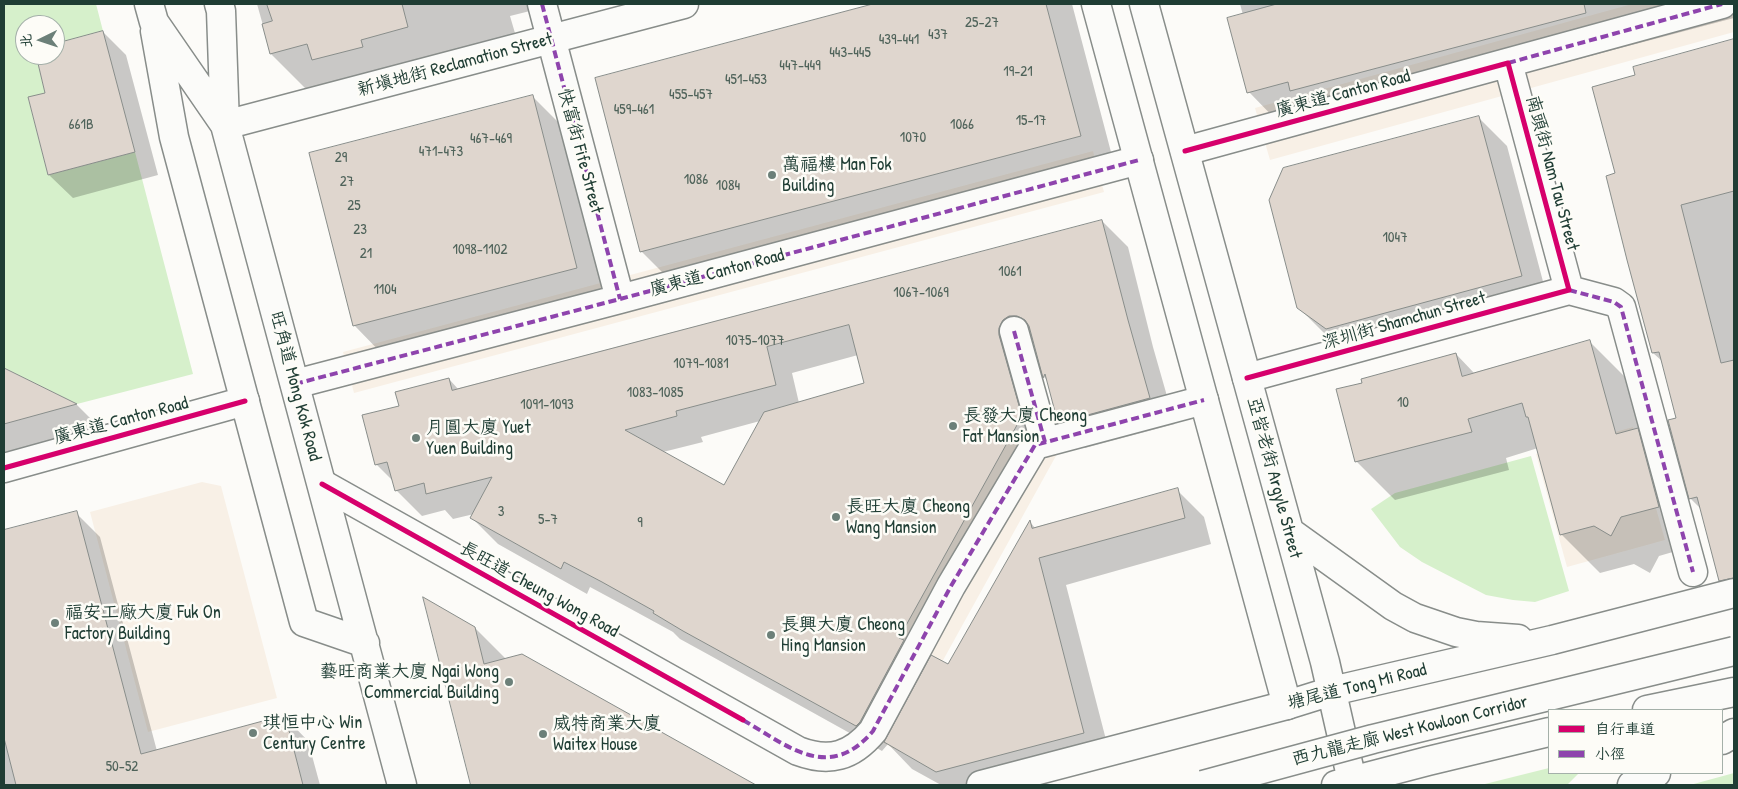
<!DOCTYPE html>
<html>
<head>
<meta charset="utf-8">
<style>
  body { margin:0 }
  #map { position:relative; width:1738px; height:789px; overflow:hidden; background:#fcfbf8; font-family:"Patrick Hand","LXGW WenKai TC",sans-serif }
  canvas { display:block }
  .frame { position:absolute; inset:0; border:5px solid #1f3d34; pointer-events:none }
  .legend { position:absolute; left:1548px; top:709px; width:175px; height:65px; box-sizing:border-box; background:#fdfcf7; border:1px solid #a4b0a9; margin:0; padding:6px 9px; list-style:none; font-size:15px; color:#1f3d34 }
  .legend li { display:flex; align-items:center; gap:10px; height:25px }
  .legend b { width:25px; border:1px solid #a4b0a9 }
  .north { position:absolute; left:15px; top:15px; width:50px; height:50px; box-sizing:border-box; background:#fdfcf7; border:1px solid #a4b0a9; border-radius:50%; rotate:266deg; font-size:14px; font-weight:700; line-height:20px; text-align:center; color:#1f3d34 }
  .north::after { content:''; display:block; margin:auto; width:18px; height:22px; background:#6c8079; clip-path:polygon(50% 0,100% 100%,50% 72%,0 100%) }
</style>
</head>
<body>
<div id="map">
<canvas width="1738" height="789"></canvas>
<div class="frame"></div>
<ul class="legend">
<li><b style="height:6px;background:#d6006c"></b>自行車道</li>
<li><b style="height:6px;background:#8e44ad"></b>小徑</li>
</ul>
<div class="north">北</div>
</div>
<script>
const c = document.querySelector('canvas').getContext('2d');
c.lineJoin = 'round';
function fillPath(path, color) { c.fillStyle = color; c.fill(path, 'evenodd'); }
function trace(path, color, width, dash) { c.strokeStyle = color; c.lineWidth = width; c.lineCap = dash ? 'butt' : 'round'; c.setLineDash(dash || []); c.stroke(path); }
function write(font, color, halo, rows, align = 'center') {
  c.font = font + ' "Patrick Hand","LXGW WenKai TC",sans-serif'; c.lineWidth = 5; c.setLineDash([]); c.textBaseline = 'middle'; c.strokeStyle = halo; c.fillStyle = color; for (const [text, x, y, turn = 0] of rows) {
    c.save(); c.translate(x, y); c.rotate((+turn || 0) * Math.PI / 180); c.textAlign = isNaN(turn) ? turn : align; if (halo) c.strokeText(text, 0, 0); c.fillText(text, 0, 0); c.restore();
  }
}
fillPath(new Path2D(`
  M1632,4h102v28l-464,128 -15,-52z
  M1093,151l11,41 -750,201 -11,-41z
  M1150,398l7,28 -100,28 -163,295 -43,-25 159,-288z
  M1633,427l32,113 -98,27 -31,-113z
  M202,482l19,4 56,212 -129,34 -58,-220z`), '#f8f0e6');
fillPath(new Path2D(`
  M4,4h92l7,27 -48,13v-19h-30v30h11l9,38 -17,5 20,77 87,-23 58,222 -116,30 -73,-36z
  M1531,456l38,135 -34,11 -22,-2 -27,-5 -64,-33 -22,-15 -29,-38 24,-16z
  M1549,768v5h30l-12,12h-86z
  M1734,773v12h-44z`), '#d6f0cb');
fillPath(new Path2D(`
  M257,4h275l2,6 -24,6 7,24 -169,55 -14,-14 -28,8 -35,-35z
  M878,4h194l44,167 -439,116 -36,-36 -45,-172z
  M1240,4h494v14l-261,69 -2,-1 -187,42 -35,-36 -6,-77z
  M103,32l23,23 32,120 -85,23 -24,-23 -2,-82 -10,-38h18v-10z
  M1734,41v546l-16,-16 -16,-61 -12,-12 -12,-79 -15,-57 -10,-9 -36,-179 20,-98 -2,-8z
  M532,96l35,35 44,171 -223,58 -34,-35z
  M1479,118l28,28 42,158 -194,52 -28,-20 -29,-29z
  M1102,221l26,26 25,100 22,77 -90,24 -26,-26 -11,-41 -4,-4 -9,-35 -7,4 19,97 -122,220 2,2 21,1 82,-144 6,7 141,-39 27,27 7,27 -145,41 45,174 -98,26h-72l-29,-16 -24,-25 -6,7 -171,-95 -31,-17 -7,-7 -44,-24 -39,-21 -3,7 -89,-50 -26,-26 2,-4 -21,5 -8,-9 -23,6 -26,-26 -2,-8 -18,-18 24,-57 49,-28 10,11zM858,355l7,29 -66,19 -7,-30zM760,421l-35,65 -62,-34 40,-10 -2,-5z
  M1589,341l39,39 69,165 -38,11 -9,17 -16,-9 -34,9 -39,-39 -23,-86 -32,10 3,12 -114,30 -38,-38 -19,-72 118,-36 19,20z
  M4,369l73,36 27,27 -100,25z
  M76,513l24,24 57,214 127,-35 24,25 12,44h-316v-253z
  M425,600l50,28 31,31 16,-4 233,130h-283z`), '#0003');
const building = new Path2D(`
  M267,4h135l6,23 -47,13 2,7 -51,13 -5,-16 -37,10 -8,-30 10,-3z
  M873,4h173l35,132 -441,116 -45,-174z
  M1277,4h307l2,9 -296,78 -2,-9 -41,11 -20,-75z
  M103,31l32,121 -87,23 -20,-78 17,-4 -9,-38h19v-11z
  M1734,39v152l-53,14 40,158 13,-3v218l-15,3 -22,-84 -8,2 -21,-79 8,-2 -17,-66 -7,1 -25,-93 -21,-84 9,-3 -23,-86 43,-12 -2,-8z
  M533,95l44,173 -224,58 -44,-173z
  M1479,116l43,160 -196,53 -29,-21 -28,-108 14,-32z
  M1102,220l26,100 22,78 -92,25 -13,-49 -2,4 -14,-52 -4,-6 -8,-4h-8l-6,4 -4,8v7l23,81 -123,222 5,2 -44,82 -4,4 -173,-95 -30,-18 1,-2 -52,-29 -38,-20 -3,7 -91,-51 22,-41 -66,17 -2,-11 -29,8 -8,-29 -12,3 -13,-50 37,-9 -4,-14 54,-14 3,12zM849,325l15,58 -100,29 -40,73 -99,-55 52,-14 -1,-5 100,-26 -9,-38z
  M1590,340l26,94 22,-6 21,79 -38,10 -10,19 -17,-10 -34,9 -32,-118h-2l-4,-14 -54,16 4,13 -117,30 -19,-73 26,-6 -1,-4 95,-26 6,23z
  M4,368l73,36 -73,20z
  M1178,488l7,30 -146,40 45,175 -148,39 -52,-30 47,-87 17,9 82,-144 2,8z
  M77,511l64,243 144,-39 18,70h-287l-12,-47v-208z
  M423,597l52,30 9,37 38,-10 234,131h-285z`);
fillPath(building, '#dfd6ce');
trace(building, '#888d8a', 1);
const street = new Path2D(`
  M542,4l78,295
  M1508,63l61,227
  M1185,151l537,-147
  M1569,290l45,12 7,5 72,265
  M1014,331l31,111
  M1247,378l322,-88
  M295,384l325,-85 519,-139
  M4,468l241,-67
  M322,484l476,267c32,12 54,5 75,-20l78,-145 84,-141 169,-45`);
const secondary = new Path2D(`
  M149,4l5,18 71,103 177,660
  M219,4l2,7 4,114
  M1096,4l191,701
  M155,31l19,106 130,485 61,21
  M225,125l459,-121`);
const primary = new Path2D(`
  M1144,4l181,658 28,123
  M1290,532l103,74 22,12 41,14 20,4 42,3
  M1647,710l87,-18
  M1722,740l12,-7
  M981,785l306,-80 45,-14 220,-51 182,-47
  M1336,785l92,-24 121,-29
  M1632,785l24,-12`);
trace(street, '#888d8a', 31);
trace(secondary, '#888d8a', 31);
trace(primary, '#888d8a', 31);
trace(street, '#fbfbf9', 28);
trace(secondary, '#fbfbf9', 28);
trace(primary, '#fbfbf9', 28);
const highwayBridge = new Path2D(`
  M1203,785l170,-46 361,-88`);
trace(highwayBridge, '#888d8a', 31, []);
trace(highwayBridge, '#fbfbf9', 28);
trace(new Path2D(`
  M542,4l78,295
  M1508,63l214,-59
  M1569,290l45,12 7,5 72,265
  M1014,331l31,111
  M295,384l325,-85 519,-139
  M743,720c45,26 86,63 130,11l78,-145 84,-141 169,-45`), '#8e44ad', 4, [8, 4]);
trace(new Path2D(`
  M1185,151l323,-88 61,227 -322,88
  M4,468l241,-67
  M322,484l421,236`), '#d6006c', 5);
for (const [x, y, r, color] of [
  [772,175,5,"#6c8079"],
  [953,426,5,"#6c8079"],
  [416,438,5,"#6c8079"],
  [836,517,5,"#6c8079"],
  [55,623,5,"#6c8079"],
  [771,635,5,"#6c8079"],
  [509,682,5,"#6c8079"],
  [253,733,5,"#6c8079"],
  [543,734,5,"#6c8079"]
]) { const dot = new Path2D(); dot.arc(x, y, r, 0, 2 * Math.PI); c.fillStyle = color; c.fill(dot); trace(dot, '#fdfcf7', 2); }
write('15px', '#4f635a', null, [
  ["25-27",982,23],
  ["437",938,35],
  ["439-441",899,40],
  ["443-445",850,53],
  ["447-449",800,66],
  ["19-21",1018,72],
  ["451-453",746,80],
  ["455-457",691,95],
  ["459-461",634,110],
  ["15-17",1031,121],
  ["661B",81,125],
  ["1066",962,125],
  ["1070",913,138],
  ["467-469",491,139],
  ["471-473",441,152],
  ["29",341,158],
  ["1086",696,180],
  ["27",347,182],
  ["1084",728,186],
  ["25",354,206],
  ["23",360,230],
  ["1047",1395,238],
  ["1098-1102",480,250],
  ["21",366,254],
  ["1061",1010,272],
  ["1104",385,290],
  ["1067-1069",921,293],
  ["1075-1077",755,341],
  ["1079-1081",701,364],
  ["1083-1085",655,393],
  ["10",1403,403],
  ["1091-1093",547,405],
  ["3",501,512],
  ["5-7",548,520],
  ["9",640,523],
  ["50-52",122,767]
]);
write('18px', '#1f3d34', '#fdfcf7', [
  ["新填地街 Reclamation Street",455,65,-15],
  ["廣東道 Canton Road",1343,94,-15],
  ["快富街 Fife Street",580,151,75],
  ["南頭街 Nam Tau Street",1552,173,75],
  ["廣東道 Canton Road",717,273,-15],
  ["深圳街 Shamchun Street",1404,321,-16],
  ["旺角道 Mong Kok Road",295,386,75],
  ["廣東道 Canton Road",121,421,-15],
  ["亞皆老街 Argyle Street",1274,478,75],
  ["長旺道 Cheung Wong Road",539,590,29],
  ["塘尾道 Tong Mi Road",1357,687,-14],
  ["西九龍走廊 West Kowloon Corridor",1410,731,-14]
]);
write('18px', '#1f3d34', '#fdfcf7', [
  ["萬福樓 Man Fok",782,165],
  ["Building",782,186],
  ["長發大廈 Cheong",963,416],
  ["Fat Mansion",963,437],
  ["月圓大廈 Yuet",426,428],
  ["Yuen Building",426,449],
  ["長旺大廈 Cheong",846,507],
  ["Wang Mansion",846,528],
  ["福安工廠大廈 Fuk On",65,613],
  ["Factory Building",65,634],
  ["長興大廈 Cheong",781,625],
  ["Hing Mansion",781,646],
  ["藝旺商業大廈 Ngai Wong",499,672,"right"],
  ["Commercial Building",499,693,"right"],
  ["琪恒中心 Win",263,723],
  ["Century Centre",263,744],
  ["威特商業大廈",553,724],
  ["Waitex House",553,745]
], 'left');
</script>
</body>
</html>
